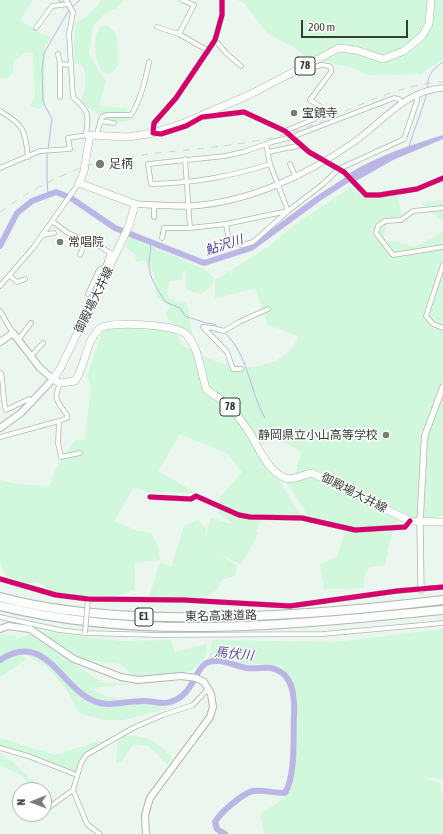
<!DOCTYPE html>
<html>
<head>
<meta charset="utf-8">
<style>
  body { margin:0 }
  #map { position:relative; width:443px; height:834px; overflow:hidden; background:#ebf6ee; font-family:"Asap Condensed",sans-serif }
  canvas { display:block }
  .north { position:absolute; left:12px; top:782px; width:40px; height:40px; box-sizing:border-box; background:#fff; border:1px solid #aeb1af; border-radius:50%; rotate:269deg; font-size:11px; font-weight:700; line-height:16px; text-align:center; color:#353d37 }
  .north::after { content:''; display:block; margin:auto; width:14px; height:18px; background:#757e77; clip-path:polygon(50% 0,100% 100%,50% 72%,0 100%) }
  .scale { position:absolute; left:301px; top:20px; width:107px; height:18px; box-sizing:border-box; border:2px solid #353d37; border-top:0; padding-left:5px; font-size:12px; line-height:14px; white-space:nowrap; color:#353d37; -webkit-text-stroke:3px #fff; paint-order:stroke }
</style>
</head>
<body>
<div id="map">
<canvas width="443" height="834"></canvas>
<div class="north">N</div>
<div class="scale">200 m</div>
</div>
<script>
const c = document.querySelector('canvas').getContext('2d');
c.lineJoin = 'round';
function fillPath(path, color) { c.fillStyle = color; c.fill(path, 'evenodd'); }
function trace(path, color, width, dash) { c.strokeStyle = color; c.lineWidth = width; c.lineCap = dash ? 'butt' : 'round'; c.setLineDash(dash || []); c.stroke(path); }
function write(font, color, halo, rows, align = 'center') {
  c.font = font + ' "Asap Condensed","Noto Sans JP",sans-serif'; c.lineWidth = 3; c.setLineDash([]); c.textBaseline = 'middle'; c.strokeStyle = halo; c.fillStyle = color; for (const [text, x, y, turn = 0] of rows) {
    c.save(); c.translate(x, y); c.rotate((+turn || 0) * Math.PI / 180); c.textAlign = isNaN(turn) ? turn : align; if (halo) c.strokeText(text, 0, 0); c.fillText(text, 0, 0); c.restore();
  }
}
fillPath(new Path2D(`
  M0,0h33l-13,20 21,14 9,3 -5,12v55l-6,5 -9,-3 5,-9 -2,-44 -8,-1 -11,10 -2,12 -6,5 -6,-1z
  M101,0h23l-8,8 -12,6 -11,12 -4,27 10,19 7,8 -7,26 27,2 6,12 -18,3c-13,-9 -23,-10 -33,-22 4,-12 7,-25 1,-36l-8,-2 1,-40c12,-5 19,-12 26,-23z
  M237,0h206v59l-22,15 -53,1 -14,-7 -47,-11 -14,-10 -25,-13 -24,-31z
  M106,25l10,8c1,14 10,42 -12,40 -9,-11 -13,-36 -3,-47z
  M351,187l17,12 29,-7 5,24 -14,3 -6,24 13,-2 19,6 29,-15v284l-44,5 -6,6 -8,38 -16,2 -4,7 -1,14 -40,1 -4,-25 17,-7 9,-29 -17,-1 -21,-8 -3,-8 -19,-29 9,-6 6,-24 -28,-16 -14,11 42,69 -38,1 -7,14 3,1 -18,33 -30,-16 26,16 -2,11 -14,4 -4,10 -14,8 -54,-1 11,-35 11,5 13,-41 14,-6 8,9 -1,11 6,-22 24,7 -17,-12v-13l24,-28 -15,-19 -47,-19 -22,37 38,22 -48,-1 -14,-5 -20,34 24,10 13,2 7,13 2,14 -25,3v26l-13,6 -30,2 -36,-3 -19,-12 -10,2 -21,-8 -6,-13v-84l11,4 39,4 6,-19 19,-28h10l6,-53 -4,-11 16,-47 19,-3 54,5 5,13c15,9 33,18 50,22 20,5 49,-2 62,-19 2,-3 4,-8 5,-11l-30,-11 -13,-37 -40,11v-19l53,-33 28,-23z
  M443,200v22l-22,-20z
  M130,237l74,32 10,9 -4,10 -10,6 -14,-5v-18h-3l-2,9 -12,1 -2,16 10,5h9c4,10 3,21 6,31 -13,-4 -21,-7 -27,-20l6,-6 -15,-11c0,-15 -1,-25 -12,-36l-8,2 -1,-8 -10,-7z
  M443,629v150l-22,-2 19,6 3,19v32h-178l-5,-20 25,-16 13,-100 -16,-32 -74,-6 4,-20 123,2z
  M39,631l82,10 50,-1 4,12 32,-8 -2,13 -13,14 -46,6 -14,-3 -12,-10 -36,-5 -7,7 24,16 30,2 -42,4 19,9 61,11 -45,12h-20l-25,-7 -13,-24 -19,-22 -31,-18 10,11 -26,17v-42l16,1 -1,6 4,-4z
  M125,736c23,-1 31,6 47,21l-4,8 -19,-19 -15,-2 -13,18 -5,1 2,-22z
  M0,738l55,17 47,-15 2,6 -22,12 -7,16 -75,-28z
  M0,754l10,6 33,30h-8l-13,-14 -22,-11z`), '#d1f7dc');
fillPath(new Path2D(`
  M443,135v4l-50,21 -37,21 -6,-8c29,-18 61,-28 93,-38z`), '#bbb6e5');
trace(new Path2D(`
  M58,0l6,3
  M71,8l9,-8
  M427,89c1,-14 4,-19 16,-27
  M409,146l18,-52
  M48,149l4,-30 -9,-17 -1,-31 2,-18 25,-43
  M47,152v28l1,15
  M150,241c2,9 -1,14 -1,23 -1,14 10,26 16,38l15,6 5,8 21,7 8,1 4,3
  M225,333c24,23 24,57 40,85`), '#bbb6e5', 1);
trace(new Path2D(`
  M0,246l17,-33 15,-12 24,-9 15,6 44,30 89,35 47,-15 68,-50 34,-22
  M0,660c51,-34 64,43 107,44 13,0 26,-4 39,-3 8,0 16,4 24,1 25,-7 24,-35 39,-40 12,-4 26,4 38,6 8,1 17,-1 24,0 22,4 24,29 23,47 -1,21 2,60 -9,78 -11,0 -21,-3 -32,-2 -10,2 -33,22 -38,31l2,7 8,5`), '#bbb6e5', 6);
const minor = new Path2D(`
  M66,0l7,12 -4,22 4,63c16,15 16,16 13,37
  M157,27l22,7 28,16
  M36,28l16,-22 17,-2
  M179,34l15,-29 -12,-5
  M215,40l11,13 15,13
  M58,54l2,10
  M60,97v-33l11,1
  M0,111c24,14 25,19 28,46
  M205,117l39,-5 41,19 24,21 35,20 22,23h13l38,-6 26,-11
  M100,121l14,2
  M175,129l16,-6
  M285,131l29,-12 8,-7 -1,-5 -11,-7 21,-28v-4l-2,-2 -7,-1 -24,6
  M153,133l1,-10 22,-25 39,-58 7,-25v-15
  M96,136l6,-19 4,-2h25c9,-13 15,-38 18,-53
  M268,152l34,-7
  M185,159l5,69
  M270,164c-41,13 -76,19 -119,20l-3,-20 77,-8 18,-4 29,-10 20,-5 102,-39 5,1 2,3
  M290,164l5,12
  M0,168l40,-17 30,-2 -2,-11 20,-3
  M154,205v12
  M443,208l-30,3 -12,9 -16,1 -7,5 -2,7 17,22 50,-8
  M52,221l16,12 18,7
  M226,224l3,17 14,4 10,-3 35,-31 -18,-47 -4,-20
  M42,235l12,-2
  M162,238l2,-10h26l36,-4 62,-13 35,-27 16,-15 65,-30 13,-38v-7
  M80,255l6,-15c12,2 18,11 29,15
  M443,265l-17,51 7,8 10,4
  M10,276l7,6 8,-3
  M0,286l33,-38 46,-65
  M88,294l11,-24 6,-3 5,-14
  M0,311l13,22
  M203,327l10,1 11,3 15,-9 29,-13
  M203,327l24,25 6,17h8
  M18,340l13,-17
  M31,356l12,-13
  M1,373c3,12 1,24 5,37l23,-11 4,2
  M60,383c-7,17 -3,18 7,32v3l-8,3 -1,22 3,14 19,-4
  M0,437l59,-16
  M150,497l41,2 5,-3 43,19 11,2 52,1 53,12 50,-3 5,-6
  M0,579l56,16 32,4 96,1 106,6 107,-15 46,-4
  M0,617l59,13 26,3 74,2 164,-1 120,-11
  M0,748l28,8 49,19
  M73,790l14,34 13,10
  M44,811l29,-21 8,-27 5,-8 47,-27 30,-13 30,-10 15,-16`);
const tertiary = new Path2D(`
  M135,204c18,1 36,2 54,2 59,-3 118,-31 165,-64 30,-21 50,-51 89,-54
  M421,590l-1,-67 4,-78 1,-10 18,-48`);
const secondary = new Path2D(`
  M0,342l13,-9 27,35 13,11 -32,34 -21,15
  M0,629l8,-3 22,3 44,30 47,18 17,3 43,-4 15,2 8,4 7,12 2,13 -3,10 -60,81 -5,17 1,19`);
const primary = new Path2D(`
  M431,0l-2,24 -7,12 -18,15 -21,8 -27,-9 -17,-2 -90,47 -65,28 -31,10 -25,4 -38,-2 -6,36 -5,12 56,21 -6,22 -69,143 -7,10 7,4 15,-2c11,-16 10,-38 24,-52 9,-9 78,-4 87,5 13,14 15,37 20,55 8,7 17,10 24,18 8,9 15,18 21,28 8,14 17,36 34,43 8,3 19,-4 27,-5l98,48 33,1`);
const motorway = new Path2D(`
  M0,597c55,15 112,19 168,20 92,2 184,-6 275,-17
  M0,606c145,36 296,18 443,4`);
trace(minor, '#afb8b2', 5.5);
trace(tertiary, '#afb8b2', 7);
trace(secondary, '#afb8b2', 8);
trace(primary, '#afb8b2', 8);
trace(motorway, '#afb8b2', 10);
trace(minor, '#fcfefc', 4);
trace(tertiary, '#fcfefc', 5.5);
trace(secondary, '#fcfefc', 6);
trace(primary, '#fcfefc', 7);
trace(motorway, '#fcfefc', 8);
trace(new Path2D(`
  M0,212c29,-21 58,-37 93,-48 61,-15 125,-13 186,-28 56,-14 105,-51 164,-54`), '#d0d3d1', 1, [7, 7]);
const minorBridge = new Path2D(`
  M85,633l3,-34`);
trace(minorBridge, '#afb8b2', 5.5, []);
trace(minorBridge, '#fcfefc', 4);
trace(new Path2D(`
  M222,0v15l-7,25 -39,58 -22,25 -1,10 8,1 25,-8 16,-9 42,-5 41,19 24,21 35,20 22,23h13l38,-6 26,-11
  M150,497l41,2 5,-3 43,19 11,2 52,1 53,12 50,-3 5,-6
  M0,579l56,16 32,4 96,1 106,6 107,-15 46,-4`), '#d6006c', 5);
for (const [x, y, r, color] of [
  [294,113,4,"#757e77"],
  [100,164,5,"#757e77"],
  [60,242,4,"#757e77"],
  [386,435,4,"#757e77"]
]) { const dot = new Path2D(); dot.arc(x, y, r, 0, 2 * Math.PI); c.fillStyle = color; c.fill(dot); trace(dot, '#fff', 1.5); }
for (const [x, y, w] of [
  [305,66,20],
  [230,407,20],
  [144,617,18]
]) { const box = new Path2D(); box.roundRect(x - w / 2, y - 9, w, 18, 3); c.fillStyle = '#fff'; c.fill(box); trace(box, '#353d37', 1); }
write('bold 11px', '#353d37', null, [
  ["78",305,66],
  ["78",230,407],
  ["E1",144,617]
]);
write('12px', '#353d37', '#fff', [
  ["宝鏡寺",302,113],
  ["足柄",109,164],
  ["常唱院",68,242],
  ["静岡県立小山高等学校",378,435,"right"]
], 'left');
write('12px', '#353d37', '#fff', [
  ["御殿場大井線",94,300,-64],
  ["御殿場大井線",354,493,27],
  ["東名高速道路",221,616,-1]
]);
write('italic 13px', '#594598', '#fff', [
  ["鮎沢川",224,245,-18],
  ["馬伏川",234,654,6]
]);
</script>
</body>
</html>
